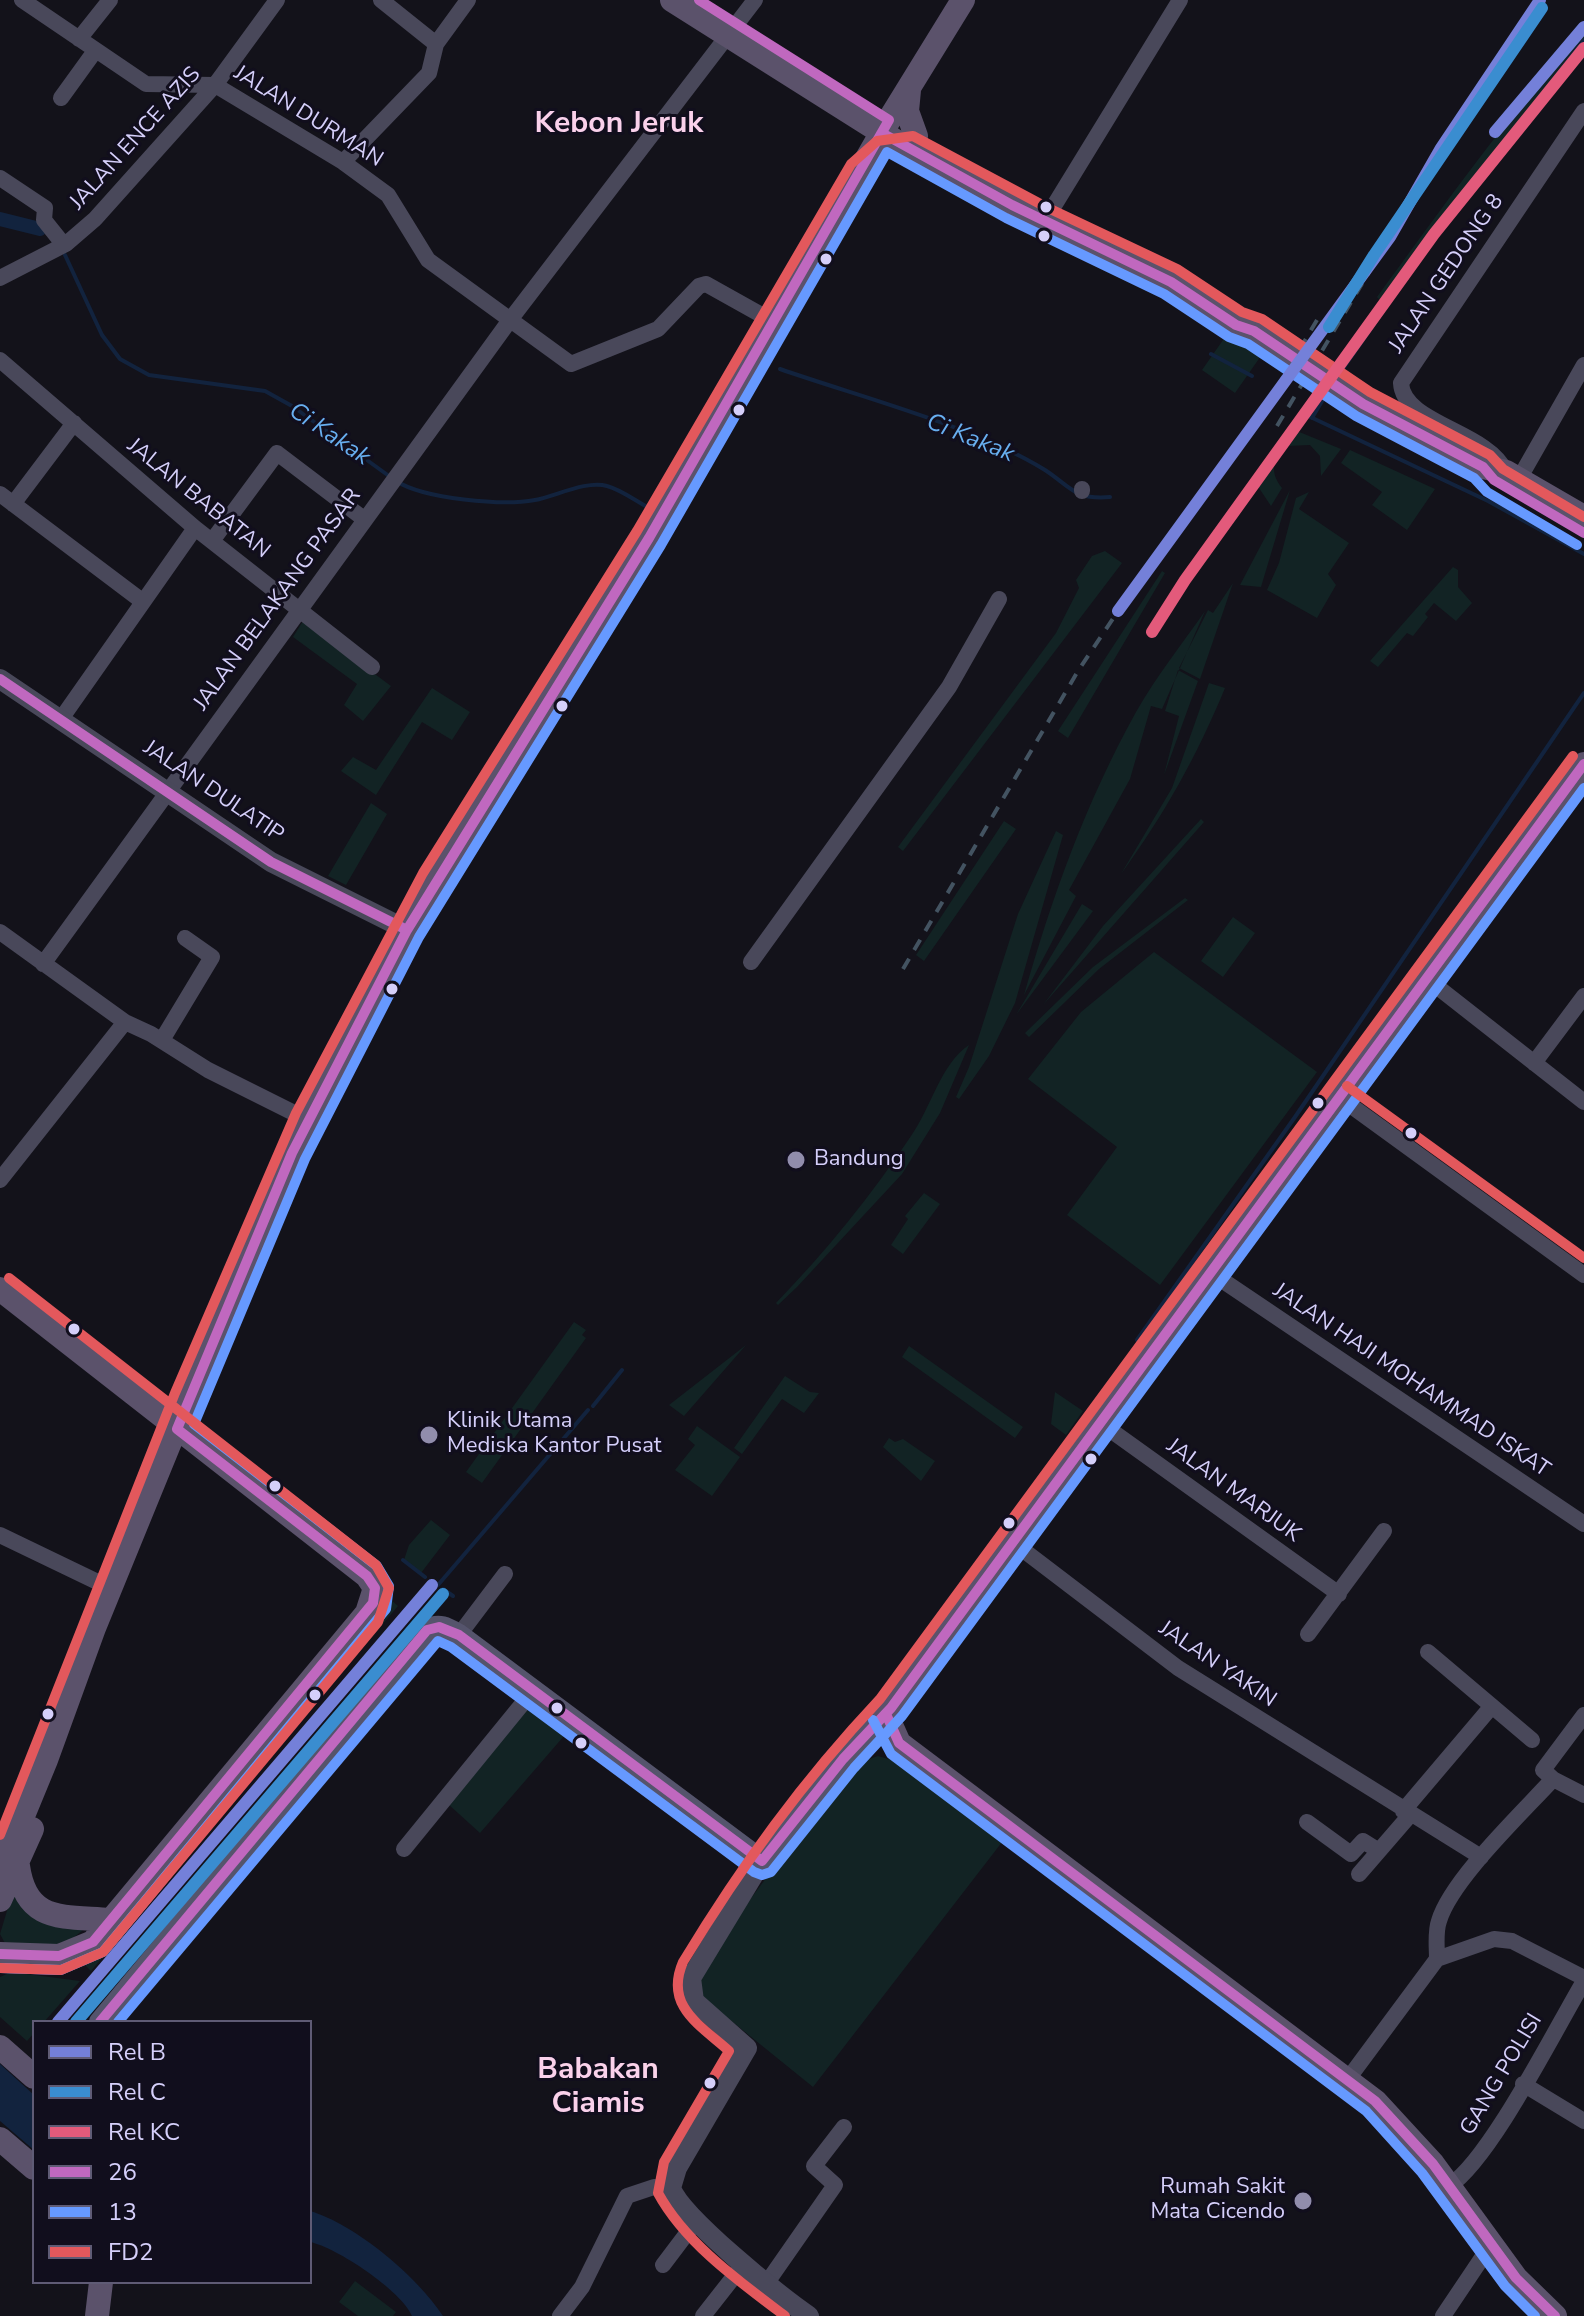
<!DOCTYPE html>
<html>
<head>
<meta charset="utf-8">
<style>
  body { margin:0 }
  #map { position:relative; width:1584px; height:2316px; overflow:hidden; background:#13121a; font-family:"Nunito Sans",sans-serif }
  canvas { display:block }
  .legend { position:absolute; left:32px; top:2020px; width:280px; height:264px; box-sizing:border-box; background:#110e1d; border:2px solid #5f5b75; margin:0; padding:10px 14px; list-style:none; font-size:24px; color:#d5cffa }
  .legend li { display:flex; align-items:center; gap:16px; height:40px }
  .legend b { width:40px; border:2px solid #5f5b75 }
</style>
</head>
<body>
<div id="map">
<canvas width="1584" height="2316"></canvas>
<ul class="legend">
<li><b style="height:10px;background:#7480d9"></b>Rel B</li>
<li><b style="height:10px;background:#3a8dd0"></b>Rel C</li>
<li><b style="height:10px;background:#e35a7b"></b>Rel KC</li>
<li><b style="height:10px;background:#c068bf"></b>26</li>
<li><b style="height:10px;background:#69f"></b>13</li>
<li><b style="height:10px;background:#e3585c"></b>FD2</li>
</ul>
</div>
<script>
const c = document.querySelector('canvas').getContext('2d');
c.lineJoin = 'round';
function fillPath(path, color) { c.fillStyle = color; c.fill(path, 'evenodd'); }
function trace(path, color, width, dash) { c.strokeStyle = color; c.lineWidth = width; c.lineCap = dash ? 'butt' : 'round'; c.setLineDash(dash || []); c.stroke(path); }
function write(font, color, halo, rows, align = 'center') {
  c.font = font + ' "Nunito Sans",sans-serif'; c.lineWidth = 6; c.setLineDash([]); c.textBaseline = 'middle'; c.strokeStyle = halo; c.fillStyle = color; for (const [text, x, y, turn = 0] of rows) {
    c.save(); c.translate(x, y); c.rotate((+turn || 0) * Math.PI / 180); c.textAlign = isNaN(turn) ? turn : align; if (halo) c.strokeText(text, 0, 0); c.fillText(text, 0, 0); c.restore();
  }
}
fillPath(new Path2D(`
  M1584,33v11l-100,127 -143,203 -7,-5 47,-68 -4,-4c66,-90 130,-182 207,-264z
  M1230,330l33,23 -28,40 -33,-23z
  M1292,429l49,20 -20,27 -1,-20 -10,-11 -23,1c-14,15 -18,25 -5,42l-11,18 -16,-24z
  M1350,450l85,39 -28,41 -35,-25 10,-13 -41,-29z
  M1290,490l-29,97 -21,-2z
  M1309,492l-10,17 50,34 -21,31 8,11 -19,33 -50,-28 12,-27 17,-65z
  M1105,551l17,12 -219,288 -5,-4 158,-214 23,-45 -3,-8 16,-24z
  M1453,567l5,3v17l14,16 -16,18 -22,-18 -9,11 3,3 -15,19 -6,-3 -29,34 -8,-6z
  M1162,571l3,2 -97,165 -10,-7z
  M1233,583l-33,96 -21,-11 29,-58 5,3z
  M1205,611l-43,98 -11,-3 -21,73 -61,111 7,6 -52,99c28,-98 62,-193 112,-283 20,-35 46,-68 69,-101z
  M303,621l88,65 -28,35 -19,-16 13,-21 -64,-47z
  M1178,670l20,11 -34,94 15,-59 -14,-5z
  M1209,683l16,5c-28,68 -61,127 -104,186l51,-86z
  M432,688l38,24 -18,28 -30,-18 -46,73 -35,-24 12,-14 23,13z
  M371,803l16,11 -41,71 -18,-9z
  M1201,819l3,3 -161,183 60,-79z
  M1004,821l12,8 -92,132 -8,-6z
  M1056,831l7,4 -48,168 -26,53 -30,43 -3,-2 13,-30 49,-153z
  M1185,898l3,2 -89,69 -70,68 -4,-4 68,-66z
  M1082,904l11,7 -77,104z
  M1233,917l22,16 -32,44 -22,-16z
  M1154,952l163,120 -157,213 -93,-70 50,-68 -89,-68 53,-67z
  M969,1045l-29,68 -38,61 -105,113 -19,18 -2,-2c50,-52 95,-107 135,-167 20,-28 30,-73 58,-91z
  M924,1193l16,11 -37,50 -12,-9 17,-26 -3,-3z
  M574,1322l12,8 -4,5 4,3 -104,145 -16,-11z
  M746,1345l-62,71 -15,-11z
  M909,1346l114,81 -8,11 -113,-81z
  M785,1376l25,16 9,1 -15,20 -22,-14 -40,55 -8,-6z
  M1055,1392l28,19 -17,24 -15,-11z
  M697,1426l43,31 -28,39 -37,-26 20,-25 -7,-6z
  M889,1438l6,4 8,-3 32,22 -14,20 -38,-34z
  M431,1520l19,15 -29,38 -17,-13 5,-15z
  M389,1598l9,8 -307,365 -7,-7z
  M524,1706l40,30 -84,97 -32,-29z
  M878,1756l31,9 97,72 -193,250 -110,-89 -8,-14 6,-20 151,-199z
  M13,1891l65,31 4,9 -25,19 -50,-3 -7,-13z
  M11,1972l69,9 -36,41h-10v11l-7,8 -27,-24v-40z
  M355,2281l41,31 -3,4h-35l-19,-14z`), '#122324');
fillPath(new Path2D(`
  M0,2064l34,31v55l-34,-29z
  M310,2211c45,13 108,66 133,105h-31c-10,-25 -76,-69 -102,-74z`), '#12233e');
trace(new Path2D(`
  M65,255l37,80 18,24 29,16 116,16 27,15 97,70
  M1211,354l41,22
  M780,369c80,28 194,57 265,101 26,17 29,30 65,27
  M1337,377l123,-176 124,-161
  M1302,413l186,88 96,53
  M1312,418l16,-27
  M396,481c28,18 107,25 139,19 21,-4 52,-20 72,-14 15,4 30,16 44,23
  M1149,1347l-12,-7 158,-223 289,-424
  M593,1406l29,-36
  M403,1560l22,17
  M438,1585l150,-175
  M443,1589l10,7`), '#12233e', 4);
trace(new Path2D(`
  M0,219l40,10`), '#12233e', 14);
trace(new Path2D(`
  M22,0l124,84 69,1 128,77 45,33 40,65 143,104 87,-35 41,-43 7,-2 68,38
  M381,0l55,44
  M79,39l31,-39
  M61,98l34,-47
  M343,162l86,-89 7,-29 32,-44
  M0,178l45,30 -1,12 20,25
  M1052,209l128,-209
  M0,278l66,-34 29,-25 120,-134 62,-85
  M0,360l195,168 177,139
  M1506,472c-18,-41 -103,-48 -105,-89l183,-272
  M1519,479l65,-114
  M1082,489v2
  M0,494l142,107
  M13,504l61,-81
  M212,541l65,-88 87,66
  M61,719l134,-191
  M0,932l125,90 26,12 57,36 100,50
  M751,962l198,-275 50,-88
  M43,964l467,-644 245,-320
  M1426,978l158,124
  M162,1040l50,-83 -27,-19
  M1534,1063l50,-67
  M1339,1097l245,178
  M0,1180l125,-158
  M1213,1274l371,250
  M1102,1424l237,170
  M0,1535l110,53
  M1014,1543l164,125 303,189
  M1308,1634l76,-103
  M459,1635l46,-61
  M1428,1652l104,88
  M1553,1779l31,16
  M1403,1811l89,-105
  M1307,1822l44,32 12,-13 16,10
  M404,1849l128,-157
  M1359,1874l51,-59
  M1437,1959c0,-12 -2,-27 2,-38 12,-41 84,-109 114,-142l-10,-9 41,-55
  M1348,2079l89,-120 57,-20 18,2 72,37
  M1523,2084l61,37
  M1449,2186c41,-26 107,-158 135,-205
  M663,2265l34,-45
  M766,2284l69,-99 -21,-19 30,-39
  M560,2316l22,-29 45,-91 27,-9 17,1
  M703,2316l40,-51
  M1443,2316l47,-70`), '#49485a', 16);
trace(new Path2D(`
  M0,679l271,183 136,68
  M762,1861l-71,117 3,23 53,47 -70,120 -6,20c10,28 109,109 138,128`), '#49485a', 20);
trace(new Path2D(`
  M100,2022l327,-392c12,-7 20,-2 32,5l303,226 81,-102 43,-45`), '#55546c', 22);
trace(new Path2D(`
  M672,0l236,149 132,71 131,62 65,43 24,10
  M909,90l-2,21 9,25
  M1336,387l147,80 23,5 78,45
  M0,1289l367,287 8,12 -8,25 -274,329 -34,14 -59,-2
  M0,1861l11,-16 35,-85 48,-132 94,-230 120,-278 127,-240 214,-342 240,-418 74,-120
  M18,1866c8,57 44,50 92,54
  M0,1900l32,-71
  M0,2047l34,30
  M0,2139l34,29
  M97,2316l4,-34
  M1555,2316l-39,-38 -83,-114 -58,-63 -476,-358 -13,-29 199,-266 499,-684`), '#5b526b', 24);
trace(new Path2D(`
  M1266,406l51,-86
  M1277,426l113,-189
  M903,969l175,-298 40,-60`), '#435361', 4, [12, 10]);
trace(new Path2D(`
  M1260,335l76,52`), '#5b526b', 24);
trace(new Path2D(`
  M882,133l130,72 159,77 65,43 18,6 109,73 120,63 11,13 90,53
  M0,679l271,183 136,68
  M886,1714l13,29 476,358 58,63 83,114 39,38
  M0,1954l59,2 34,-14 280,-339 2,-15 -8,-12 -190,-147 115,-276 115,-223 242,-392 240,-418 -190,-120
  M100,2022l327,-392 12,-3 20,8 303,226 81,-102 48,-51 693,-944`), '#c068bf', 10);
trace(new Path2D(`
  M873,1720l18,34 475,357 56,62 83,113 30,30
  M0,1968l61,2 42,-18 283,-343 3,-23 -12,-20 -183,-142 111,-265 114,-222 242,-392 226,-393 119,66 158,76 65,43 19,7 108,72 118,62 13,14 90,53
  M118,2022l320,-381 13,6 303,225 8,3 9,-3 83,-104 48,-52 682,-928`), '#69f', 10);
trace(new Path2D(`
  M1347,1086l237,172
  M0,1835l175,-442 121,-280 127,-240 214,-342 214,-367 26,-23 36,-5 133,71 131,62 65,43 20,7 108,73 120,63 13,14 81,48
  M0,1968l61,2 42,-18 275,-330 11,-34 -13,-23 -367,-287
  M785,2316c-45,-34 -100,-73 -127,-123l6,-31 65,-111c-29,-26 -65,-45 -46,-89 59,-97 119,-180 197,-263l693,-943`), '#e3585c', 10);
trace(new Path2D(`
  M1495,132l89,-105
  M1118,611l272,-374 51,-89 99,-148
  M58,2022l374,-437`), '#7480d9', 12);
trace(new Path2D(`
  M1329,327l45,-72 168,-247
  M76,2022l367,-428`), '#3a8dd0', 12);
trace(new Path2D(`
  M1152,632l33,-52 249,-346 150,-186`), '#e35a7b', 12);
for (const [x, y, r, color] of [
  [1046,207,7,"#d5cffa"],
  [1044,236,7,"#d5cffa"],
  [826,259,7,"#d5cffa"],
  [739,410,7,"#d5cffa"],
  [562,706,7,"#d5cffa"],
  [392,989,7,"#d5cffa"],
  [1318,1103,7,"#d5cffa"],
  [1411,1133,7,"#d5cffa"],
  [796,1160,10,"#918dac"],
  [74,1329,7,"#d5cffa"],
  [429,1435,10,"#918dac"],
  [1091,1459,7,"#d5cffa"],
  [275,1486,7,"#d5cffa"],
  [1009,1523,7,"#d5cffa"],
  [315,1695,7,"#d5cffa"],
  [557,1708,7,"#d5cffa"],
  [48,1714,7,"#d5cffa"],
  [581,1743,7,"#d5cffa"],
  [710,2083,7,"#d5cffa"],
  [1303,2201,10,"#918dac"]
]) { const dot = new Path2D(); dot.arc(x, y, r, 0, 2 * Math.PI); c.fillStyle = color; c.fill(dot); trace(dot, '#110e1d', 3); }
write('22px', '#d5cffa', '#110e1d', [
  ["JALAN DURMAN",308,117,32],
  ["JALAN ENCE AZIS",136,139,-48],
  ["JALAN GEDONG 8",1447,274,-56],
  ["JALAN BABATAN",198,499,39],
  ["JALAN BELAKANG PASAR",278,600,-54],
  ["JALAN DULATIP",213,792,34],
  ["JALAN HAJI MOHAMMAD ISKAT",1411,1381,34],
  ["JALAN MARJUK",1233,1491,36],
  ["JALAN YAKIN",1217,1665,34],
  ["GANG POLISI",1502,2075,-59]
]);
write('22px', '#d5cffa', '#110e1d', [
  ["Bandung",814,1160],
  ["Klinik Utama",447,1422],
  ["Mediska Kantor Pusat",447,1447],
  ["Rumah Sakit",1285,2188,"right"],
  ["Mata Cicendo",1285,2213,"right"]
], 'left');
write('italic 24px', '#68aff0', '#110e1d', [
  ["Ci Kakak",329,435,34],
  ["Ci Kakak",970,439,22]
]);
write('bold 30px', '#fad1eb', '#110e1d', [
  ["Kebon Jeruk",619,125],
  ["Babakan",598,2071],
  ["Ciamis",598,2105]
]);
</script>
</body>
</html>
